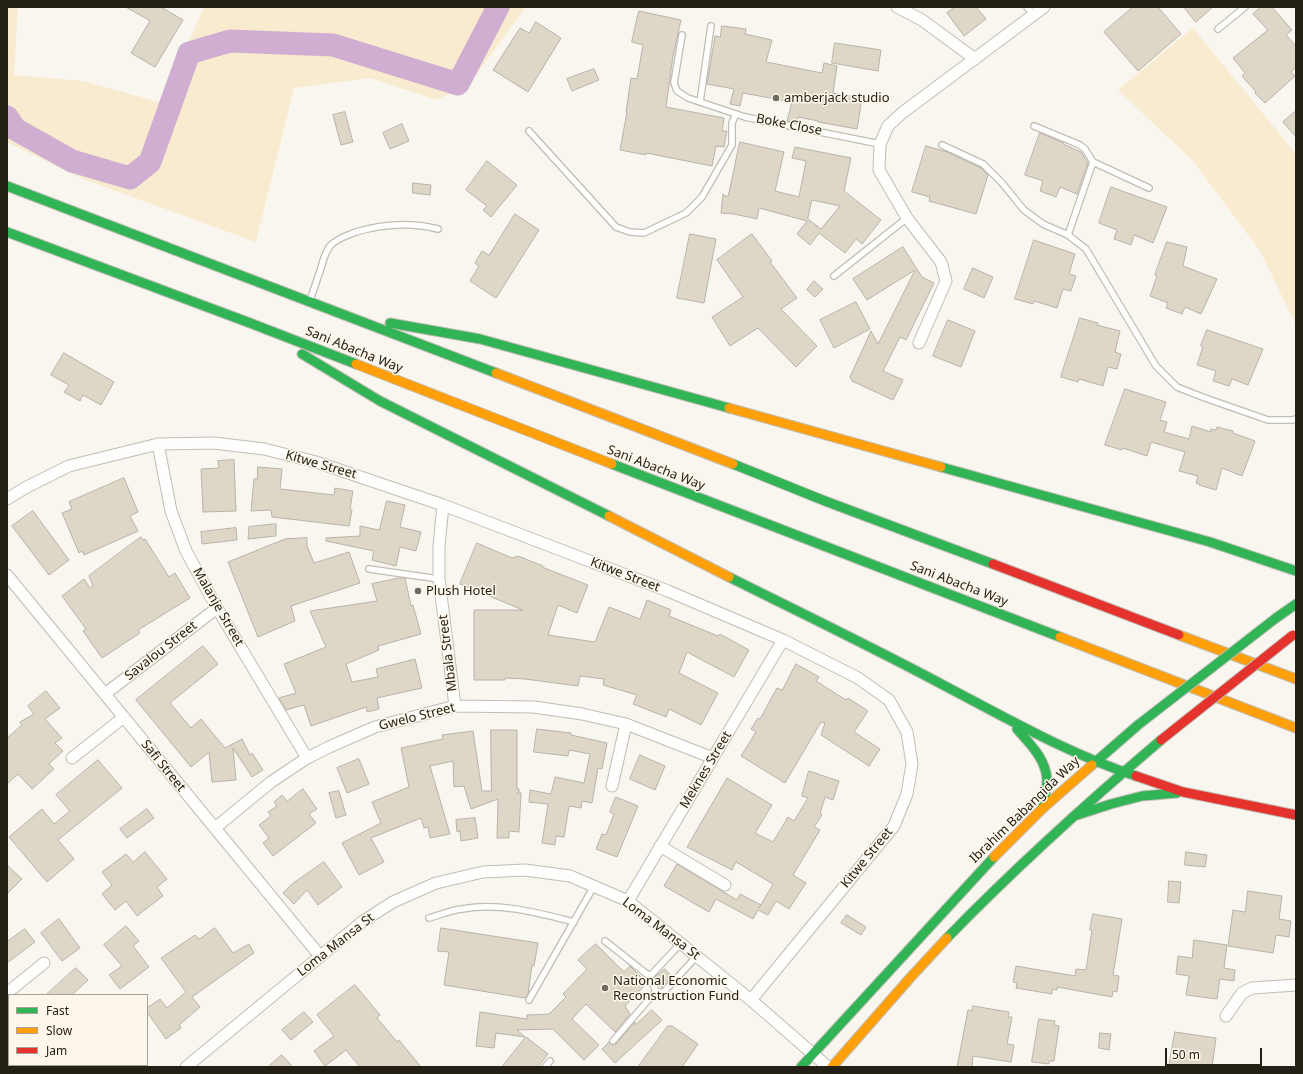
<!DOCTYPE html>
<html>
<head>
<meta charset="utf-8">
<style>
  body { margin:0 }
  #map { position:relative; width:1303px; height:1074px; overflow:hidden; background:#f9f6ef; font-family:"Noto Sans",sans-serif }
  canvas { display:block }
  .frame { position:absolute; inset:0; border:8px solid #252015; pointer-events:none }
  .legend { position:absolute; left:8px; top:994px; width:140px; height:72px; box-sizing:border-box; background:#fdf7eb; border:1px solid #a7a195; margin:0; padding:5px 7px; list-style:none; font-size:12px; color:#252015 }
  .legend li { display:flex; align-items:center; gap:8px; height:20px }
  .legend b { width:20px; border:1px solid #a7a195 }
  .scale { position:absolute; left:1165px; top:1048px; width:97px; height:18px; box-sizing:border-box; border:2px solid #252015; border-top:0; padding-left:5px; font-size:12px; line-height:14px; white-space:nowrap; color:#252015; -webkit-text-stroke:3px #fdf7eb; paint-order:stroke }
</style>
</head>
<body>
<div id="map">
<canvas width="1303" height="1074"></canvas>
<div class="frame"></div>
<ul class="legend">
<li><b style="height:5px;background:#30b455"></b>Fast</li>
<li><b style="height:5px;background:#ff9f0a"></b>Slow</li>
<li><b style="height:5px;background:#e5322d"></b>Jam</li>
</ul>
<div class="scale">50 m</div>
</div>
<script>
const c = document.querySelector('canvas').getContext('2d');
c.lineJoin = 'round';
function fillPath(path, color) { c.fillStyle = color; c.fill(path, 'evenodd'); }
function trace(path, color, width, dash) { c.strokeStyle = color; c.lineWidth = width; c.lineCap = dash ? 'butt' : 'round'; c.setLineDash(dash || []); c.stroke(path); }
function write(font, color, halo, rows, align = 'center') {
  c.font = font + ' "Noto Sans",sans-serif'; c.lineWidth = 3; c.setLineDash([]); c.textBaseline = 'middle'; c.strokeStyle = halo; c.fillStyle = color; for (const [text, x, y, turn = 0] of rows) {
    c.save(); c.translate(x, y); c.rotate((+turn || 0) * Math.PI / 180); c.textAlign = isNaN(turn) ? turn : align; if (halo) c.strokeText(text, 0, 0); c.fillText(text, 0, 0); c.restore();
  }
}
fillPath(new Path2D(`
  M7,7h11l-4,68 69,6 79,22 42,-96h322l-56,76 -33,17 -67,-22 -76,10 -38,154 -173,-63 -76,-37z
  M1193,28l103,126v171l-36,-74 -68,-91 -74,-70z`), '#f9ebcf');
trace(new Path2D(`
  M7,117l8,12 57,32 58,17 20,-16 39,-109 41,-12 103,4 125,39 40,-77`), '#d0aed1', 23);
const building = new Path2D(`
  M126,7h35l22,13 -28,47 -24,-14 19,-32z
  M955,7h21l10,12 -22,17 -17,-23z
  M1133,7h25l23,27 -43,37 -34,-39z
  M1184,7h29l-17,15z
  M1261,7h11l20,23 -6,5 10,11v21l-5,5 4,4 -30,27 -10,-10 1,-1 -14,-16 3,-3 -12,-15 35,-28 -15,-16z
  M639,11l42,9 -8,36 -7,51 58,11 -2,13h5l-3,16 -8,-1 -4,20 -66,-13v2l-26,-5 7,-38h-1l5,-34 6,1 6,-34 -11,-3z
  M536,22l25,16 -33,54 -35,-22 27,-42 9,5z
  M722,26l24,3 -1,5 27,6 -6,22 56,11 2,-10 13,3 -4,27 29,5 -5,31 -39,-7v-1l-20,-4 -2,6 -9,-2 5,-19 -49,-9 -3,13 -10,-2 4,-15 -27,-5 8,-48 5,1z
  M835,43l46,7 -3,21 -46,-8z
  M594,69l5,11 -27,11 -5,-12z
  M1296,111v26l-13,-15z
  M345,112l8,30 -12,3 -8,-30z
  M402,124l7,17 -19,8 -7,-16z
  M1040,133l24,10 -1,1 18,8 7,11 -11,31 -17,-7 -4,10 -16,-6 3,-10 -18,-6z
  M740,142l44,10 -9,39 24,6 7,-36 -14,-3 3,-11 56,11 -7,33 37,29 -19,24 -6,-5 -11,14 -26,-20 -9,12 -13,-11 10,-13 -48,-13 -2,11 -23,-5 -13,-1 2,-19 1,2h4zM812,200l28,6 -19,23 -13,-10z
  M926,146l21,6 34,16 7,7 -12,39 -47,-13 1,-4 -18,-5z
  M487,161l30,24 -26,32 -8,-7 4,-4 -21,-16z
  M413,183l18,2 -1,10 -17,-2z
  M1111,187l56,20 -14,36 -19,-8 -3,10 -17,-6 3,-9 -18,-7z
  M515,214l24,16 -43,68 -26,-17 9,-15 -4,-3 7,-12 7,4z
  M690,234l26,5 -12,64 -27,-5z
  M752,234l20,27 -2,1 27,36 -16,11 36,37 -21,21 -38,-39 -28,18 -18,-29 31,-20 -26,-37z
  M1034,240l41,14 -6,20 7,2 -5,15 -8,-2 -6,19 -23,-7 -1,3 -18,-5z
  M1167,242l20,5 -4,19 34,13 -16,35 -16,-7 -3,7 -16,-6 2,-5 -18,-7 7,-20 -2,-1z
  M903,247l19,30 12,6 -28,57 -6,-3 -17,34 20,9 -10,20 -41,-19 -2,-4 21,-46 7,13 37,-74 -48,30 -14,-21z
  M973,268l20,9 -9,21 -20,-9z
  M814,281l9,8 -8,8 -8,-7z
  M856,302l14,27 -36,19 -14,-28z
  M1080,318l18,5 -1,2 23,6 -5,21 6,2 -4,15 -9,-2 -5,19 -24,-7 -1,3 -17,-5z
  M948,320l27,11 -14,36 -28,-11z
  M1207,330l56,19 -15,36 -16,-6 -3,7 -16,-5 3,-10 -19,-6 6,-18 -2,-1z
  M64,353l50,29 -13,23 -18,-10 -3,6 -16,-9 5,-7 -18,-10z
  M1125,389l41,13 -6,18 7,2 -3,10 25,7 3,-13 19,6v-3l5,1 1,-3 16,4v2l22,8 -13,35 -20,-8 -6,22 -17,-5v-1l-3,-1 2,-7 -19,-5 6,-19 -34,-10 -4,14 -24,-8 -1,2 -17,-5z
  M234,460l2,51 -33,1 -2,-43 18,-1 -1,-7z
  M258,467l24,2 -2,20 54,6 1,-7 18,3 -3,18 2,1 -3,16 -77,-9 -1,-7 -20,1 3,-32h3z
  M124,478l14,34 -8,4 8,15 -54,24 -2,-4 -3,2 -17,-40 10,-4 -3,-7z
  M387,501l18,4 -5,22 21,5 -5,19 -16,-4 -4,19 -24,-6 2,-9 -48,-10v-3l34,-2v-10l19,4z
  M33,511l36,49 -20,15 -37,-49z
  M276,524v12l-28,3 1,-12z
  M236,528l1,12 -35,4 -1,-12z
  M141,537l2,3 2,-1 24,38 6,-4 15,25 -52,32 2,3 -38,25 -19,-27 3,-2 -24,-33 22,-17 6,9 3,-2 -4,-10z
  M307,538v8l7,17 35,-11 11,31 -69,23 4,15 -37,16 -30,-75 57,-23z
  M477,543l35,15 6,-2 25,10 -1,1 46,18 -11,28 -19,-8 -10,30 47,7 14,-35 31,12 7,-19 24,10 -2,6 49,20 2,-2 29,16 -15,27 -47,-25 -8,21 39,20 -17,32 -32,-16 -3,8 -33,-13 4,-9 -34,-10 1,-6 -24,-3 -2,10 -53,-7 -20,-1v2h-31v-70h49l-63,-26z
  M399,578h6l6,28 2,-1 8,29 -43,12 1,4 -33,14 6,18 26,-5 -2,-8 39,-10 7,29 -45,10 2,11 -12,3 -1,-5 -55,19 -7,-21 -18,5 -7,-12 17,-5 -12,-29 42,-17 -16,-36 67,-10 -5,-17z
  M203,646l15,18 -48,39 21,25 10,-9 24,29 17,-9 8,16 2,-2 11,17 -11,7 -19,-29 3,32 -24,2 -3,-30 -18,15 -55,-67z
  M796,664l23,13 -3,4 30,19 2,-2 20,13 -14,21 26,17 -11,17 -48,-31 4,-12 -4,-1 -36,61 -44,-27 15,-24 -5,-3 7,-11 2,1 17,-31 5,2z
  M46,691l14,17 -15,11 17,19 -7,5 8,8 -14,13 5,5 -22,20 -14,-15 -11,10v-46l15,-13 -2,-3 14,-8 -6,-8z
  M537,729l34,4v2l36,8 -5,26 -4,-1 -6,35 -10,-2 -1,7 -12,-2 -5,31 -8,-1 -1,9 -13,-2 6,-39 -19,-2 1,-12 21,4 4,-17 29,6 6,-29 -21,-4 -1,6 -34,-4z
  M491,730h26v59h2v3l-2,1h4l-2,39 -10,-1v7h-12l1,-39 -27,10 -7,-23 -10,1 -1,-26 -23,5 20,68 -20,4 -2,-11 -4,1 -3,-10 -50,20 13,24 -25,13 -17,-32 39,-20 -9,-21 37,-15 -8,-39 42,-9 -1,-4 31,-4 9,60h9z
  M640,755l25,11 -10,24 -25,-11z
  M359,759l10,25 -22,9 -10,-25z
  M98,760l24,28 -64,52 16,19 -27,23 -38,-45 33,-28 12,15 16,-13 -14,-16z
  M809,771l30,10 -6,19 -8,-3 -5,17 2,1 -8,12 6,3 -27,45 13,8 -17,26 -13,-8 -8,14 -10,-5 -5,9 -37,-20 -7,13 -45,-26 13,-22 60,36 3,-6 21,11 -2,3 14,-24 -37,-22 -4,8 -45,-23 40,-69 45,27 -17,28 18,9 15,-25 6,4 14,-23 -6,-2z
  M303,789l14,20 -8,5 7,9 -43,33 -10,-13 6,-5 -10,-13 12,-9 -3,-4 9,-6 -3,-4 8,-7 5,6z
  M339,791l7,24 -10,3 -7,-25z
  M616,797l22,9 -21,51 -21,-8 6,-15 4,1 8,-21 -4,-2z
  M147,809l7,9 -27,20 -7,-9z
  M475,818l3,20 -17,3 -1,-10 -3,1 -1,-12z
  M145,852l22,27 -10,8 6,9 -26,20 -11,-15 -11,9 -13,-16 10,-9 -10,-13 24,-18 7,8z
  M1186,852l21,3 -2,12 -20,-2z
  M324,862l18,25 -24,18 -11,-15 -13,14 -11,-11 9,-9z
  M7,865l15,14 -15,15z
  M1169,881l12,1 -2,21 -11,-1z
  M1248,891l34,5 -3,23 12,2 -2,16 -13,-2 -3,18 -45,-7 5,-36 12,2z
  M1093,914l29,5 -9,56 6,1 -2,16 -4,-1 -1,6 -55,-10v3l-5,-1v5l-36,-6 1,-5 -4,-1 3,-16 59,10 1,-7 10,1 6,-40h-2z
  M847,915l19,12 -5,8 -20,-12z
  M59,919l21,29 -18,13 -21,-28z
  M126,926l13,15 -6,5 16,21 -29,22 -11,-14 13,-9 -18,-21z
  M215,928l18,25 16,-9 5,9 -62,44 8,10 -21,18 2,3 -15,11 -19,-27v-4l13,-9 7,9 19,-16 -25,-34 34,-23 4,4z
  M441,928l97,15 -4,23 -2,-1 -4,29 -3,4 -81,-13 5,-33 -11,-1z
  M25,929l10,13 -28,21v-21z
  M1194,940l33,5 -3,23 11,2 -1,11 -14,-2 -3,20 -31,-4 3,-19 -13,-2 2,-18 14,2z
  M596,944l28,28 6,-6 17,17 -22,23 5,8 -15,18 -29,-28 -14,15 27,26 -15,15 -31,-31 -36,1 8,7 -29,-4 -2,15 -18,-2 4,-34 47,7v-4l22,-1 17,-17 -3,-3 24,-25 -9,-9z
  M76,968l12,12 -16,15h-26z
  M665,969l7,8 -10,11 -5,-4 -3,-6z
  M355,985l25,30 -3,3 20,24 2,-2 22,27h-61l-14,-17 -21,16 -11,-15 20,-15 -17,-21z
  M973,1006l36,6 -1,5h4l-5,27 7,1 -3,17 -38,-6 -1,11h-15l11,-57 4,1z
  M652,1010l10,10 -47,43 -13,-14 7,-7 3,3 4,-1 19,-22 1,2z
  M304,1012l9,10 -22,18 -9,-10z
  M1039,1019l16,2 -1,4 5,1 -5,35h-5v3l-17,-2z
  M668,1026h4l26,18 -16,23h-44z
  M1175,1032l41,6 -4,29h-43z
  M1100,1033l11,1 -2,16 -10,-2z
  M526,1037l22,17 -10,13h-36z
  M282,1055l11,12h-25z`);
fillPath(building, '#ded6c6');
trace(building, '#b7b3aa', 1);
const lane = new Path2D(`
  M1027,7l6,8
  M1218,29l27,-22
  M682,35l-8,48 3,8 11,7 57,19 135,27
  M700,102l11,-76
  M1034,126l46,19 5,4 8,13
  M529,131l87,96 14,5 14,1 42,-20 16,-16 30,-52v-22l4,-9
  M942,145l41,19 19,19 22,27 19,14 25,11 18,14 70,117 21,21 28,11 63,22h24l4,-1
  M1068,235l25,-73 56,26
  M834,276l73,-58
  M311,297c3,-8 6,-17 9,-26 3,-9 4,-17 10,-25 6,-7 18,-11 26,-14 27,-8 54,-10 82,-3
  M369,569l70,10
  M429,918c11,-3 22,-8 33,-9 38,-7 76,4 112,13
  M605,941l43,34h3l30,-32
  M648,975l8,16 7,2 34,-37
  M529,1000l65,-114
  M613,1041l43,-50
  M545,1067l5,-6`);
const street = new Path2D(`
  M897,7l25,13 53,39
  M919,343l27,-62 -5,-19 -34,-44 -28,-48 1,-26 8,-18 14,-13 142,-106
  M158,444l13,67 15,40 31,57 90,150
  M7,499l18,-11 44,-22 89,-22 56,-1 50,6 52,13 127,43 225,86 115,49 75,38 31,22 18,32 5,32 -5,30 -13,32 -143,174
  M443,505l-4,41v33l16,127
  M7,575l313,381
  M105,694l112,-86
  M72,758l52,-41
  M612,786l14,-62
  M215,828l56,-46 36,-24 22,-11 46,-20 80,-21 79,1 48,7 44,10 87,34
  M660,846l65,39
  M628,901l155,-261
  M7,993l37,-30
  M1226,1016l16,-23 10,-5 44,-3
  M186,1067l176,-145 31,-20 43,-19 47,-11 42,-2 45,6 58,25 123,99 77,67`);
const fast = new Path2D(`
  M7,186l489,187
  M7,232l243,91 106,41
  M390,323l90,16 249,69
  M302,354l78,47 229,115
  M612,464l448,173
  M733,464l92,37 168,63
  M941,467l269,75 86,29
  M729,577c72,36 145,71 216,109 63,33 124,68 191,90
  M1276,618l20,-14
  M1017,729c13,15 29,30 30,51 0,9 -3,19 -4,28
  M1092,765l46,-40
  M1074,816l37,-12 31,-8 35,-3
  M947,938c68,-70 140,-135 214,-198
  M801,1067l193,-210`);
const slow = new Path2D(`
  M356,364l256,100
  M496,373l237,91
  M729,408l212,59
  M609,516l120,61
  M1179,635l117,44
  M1060,637l236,91
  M994,857l49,-49 49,-43
  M832,1067l78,-89 37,-40`);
const jam = new Path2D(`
  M993,564l186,71
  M1136,776l47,16 113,23`);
trace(lane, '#c1bdb5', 8);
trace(street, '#c1bdb5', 13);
trace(fast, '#c1bdb5', 11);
trace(slow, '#c1bdb5', 11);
trace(jam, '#c1bdb5', 11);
trace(lane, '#fefefd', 5.5);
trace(street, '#fefefd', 11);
trace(fast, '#30b455', 9);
trace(slow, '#ff9f0a', 9);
trace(jam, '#e5322d', 9);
const fastBridge = new Path2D(`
  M1138,725l138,-107`);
const jamBridge = new Path2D(`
  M1161,740l132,-105`);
trace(fastBridge, '#c1bdb5', 11, []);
trace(jamBridge, '#c1bdb5', 11, []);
trace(fastBridge, '#30b455', 9);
trace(jamBridge, '#e5322d', 9);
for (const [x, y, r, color] of [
  [776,98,4,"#6f6b61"],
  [418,591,4,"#6f6b61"],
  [605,988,4,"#6f6b61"]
]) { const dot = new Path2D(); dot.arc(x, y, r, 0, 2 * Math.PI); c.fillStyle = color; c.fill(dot); trace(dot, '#fdf7eb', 1.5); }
write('13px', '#252015', '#fdf7eb', [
  ["amberjack studio",784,98],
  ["Plush Hotel",426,591],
  ["National Economic",613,981],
  ["Reconstruction Fund",613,996]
], 'left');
write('13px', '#252015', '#fdf7eb', [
  ["Boke Close",789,125,11],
  ["Sani Abacha Way",354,350,22],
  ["Kitwe Street",321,465,16],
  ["Sani Abacha Way",656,468,21],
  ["Kitwe Street",625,575,21],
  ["Sani Abacha Way",959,584,21],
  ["Malanje Street",218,607,60],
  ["Savalou Street",161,651,-38],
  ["Mbala Street",448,653,-97],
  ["Gwelo Street",417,717,-14],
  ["Safi Street",163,766,51],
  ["Meknes Street",706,770,-59],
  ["Ibrahim Babangida Way",1025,810,-44],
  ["Kitwe Street",867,858,-51],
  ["Loma Mansa St",661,929,37],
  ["Loma Mansa St",336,945,-38]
]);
</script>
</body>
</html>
